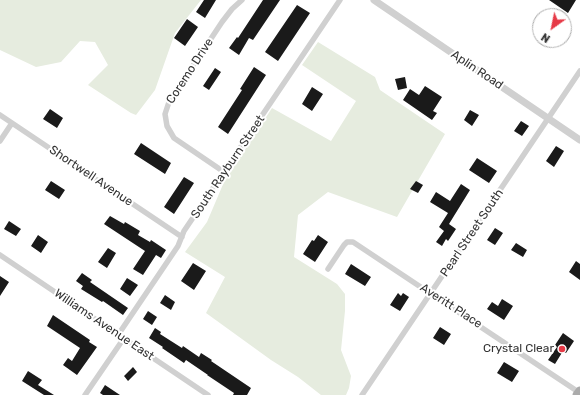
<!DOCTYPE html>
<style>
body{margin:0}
#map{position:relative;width:580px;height:395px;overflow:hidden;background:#fff;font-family:Rubik,sans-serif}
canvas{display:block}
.north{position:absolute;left:532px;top:8px;width:40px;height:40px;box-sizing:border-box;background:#fff;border:1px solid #adadad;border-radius:50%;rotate:213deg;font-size:11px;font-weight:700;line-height:16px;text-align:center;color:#333}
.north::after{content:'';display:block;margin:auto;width:14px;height:18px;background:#e63946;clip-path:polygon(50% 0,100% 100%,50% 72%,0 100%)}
</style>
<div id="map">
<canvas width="580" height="395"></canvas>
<div class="north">N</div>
</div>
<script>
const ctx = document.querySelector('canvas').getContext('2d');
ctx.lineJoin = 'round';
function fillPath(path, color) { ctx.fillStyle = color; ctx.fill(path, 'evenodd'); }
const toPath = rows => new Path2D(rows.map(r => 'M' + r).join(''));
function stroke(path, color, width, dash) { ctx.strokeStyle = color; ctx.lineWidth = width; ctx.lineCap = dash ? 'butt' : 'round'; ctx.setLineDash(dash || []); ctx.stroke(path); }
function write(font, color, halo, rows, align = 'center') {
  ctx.font = font + ' Rubik,sans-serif'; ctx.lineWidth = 4; ctx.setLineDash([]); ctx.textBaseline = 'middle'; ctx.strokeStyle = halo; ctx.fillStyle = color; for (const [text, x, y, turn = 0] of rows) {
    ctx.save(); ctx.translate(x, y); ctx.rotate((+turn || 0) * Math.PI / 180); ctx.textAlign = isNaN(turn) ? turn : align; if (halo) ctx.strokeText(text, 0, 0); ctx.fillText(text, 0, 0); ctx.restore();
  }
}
const green = toPath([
 [0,0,201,0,175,33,155,90,136,115,131,113,88,85,108,65,95,42,80,41,61,62,36,67,0,50],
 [318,42,375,77,380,90,445,134,397,217,328,192,298,215,294,257,337,284,345,294,345,311,341,350,351,376,349,388,346,395,321,395,298,377,271,360,206,313,225,277,185,252,207,222,224,182,272,108,331,141,356,101,302,65]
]);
const building = toPath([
 [204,0,216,0,205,18,196,12],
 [263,0,280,0,253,40,249,38,239,55,229,48,237,37,238,38],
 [549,0,576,0,568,13],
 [297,5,310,13,278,61,265,52],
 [187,19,198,27,185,46,174,38],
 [254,67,266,75,228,134,218,127,242,90,240,89],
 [215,68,221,72,209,90,203,86],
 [405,77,407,88,398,90,395,79],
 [425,86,442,97,433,111,437,113,432,120,403,100,410,89,419,95],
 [312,87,323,94,312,111,302,104],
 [50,109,63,118,57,128,43,119],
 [470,110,479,115,472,126,464,120],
 [521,121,529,126,522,136,514,131],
 [141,143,171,163,165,174,134,154],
 [556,146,564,151,554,167,546,161],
 [477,158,497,171,489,183,469,170],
 [184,177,194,183,174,214,164,207],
 [51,181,65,190,59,199,45,190],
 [416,181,423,185,418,193,410,189],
 [461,184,470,190,449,224,456,229,448,241,446,239,442,246,436,242,444,231,439,227,448,213,430,202,436,192,450,201],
 [110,216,124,224,125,222,140,231,138,235,150,242,151,240,166,250,161,258,156,255,143,275,133,269,145,251,104,224],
 [9,221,21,229,16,236,4,229],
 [495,228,503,233,495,245,487,240],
 [38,235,48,242,41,253,31,246],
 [318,235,328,242,315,262,303,254,312,240,314,241],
 [516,243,527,250,523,257,511,250],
 [108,248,116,253,107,268,98,262],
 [576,261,580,264,580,280,569,272],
 [193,263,206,271,194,290,181,281],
 [351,264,371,277,365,286,345,274],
 [82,273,92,280,90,282,128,308,123,315,103,301,102,302,81,289,83,286,76,281],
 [0,276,9,282,0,296],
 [127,278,138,285,130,296,120,289],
 [398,293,401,296,403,293,409,297,400,311,390,305],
 [165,295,175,302,171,310,160,303],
 [502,299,513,306,504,320,487,309,492,302,498,306],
 [148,311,157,317,152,325,143,319],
 [53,315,90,340,89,342,97,347,77,375,63,365,68,358,72,361,80,348,47,326],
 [440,327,451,334,444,345,433,338],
 [155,328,161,332,160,334,182,348,183,346,199,357,201,353,212,360,211,361,251,388,247,395,233,395,234,393,207,375,208,375,186,360,184,363,162,348,163,347,149,338],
 [563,333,574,341,566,353,563,351,555,364,548,360,557,347,555,345],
 [504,362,519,371,512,382,497,373],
 [133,367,137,372,128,381,124,376],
 [28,371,42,380,38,385,54,395,44,395,22,381],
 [105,385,120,395,103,395,100,393]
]);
const minor = toPath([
 [0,115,182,237],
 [0,141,12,123],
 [224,172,174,138,167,126,165,114,169,102,222,22,232,9,242,0],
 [0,255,208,395],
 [328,269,344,245,347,242,353,242,580,393],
 [118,335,178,246,184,231,340,0],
 [85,395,124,338],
 [362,395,580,71]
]);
const tertiary = toPath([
 [374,0,580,140]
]);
const primary = toPath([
 [577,395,580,391]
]);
const markers = [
 [562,349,4,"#e63946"]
];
const streetNames = [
 ["Aplin Road",477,70,34],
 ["Coremo Drive",190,71,-57],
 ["South Rayburn Street",228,167,-56],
 ["Shortwell Avenue",91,176,34],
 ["Pearl Street South",472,233,-56],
 ["Averitt Place",451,306,33],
 ["Williams Avenue East",104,325,34]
];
const poiNames = [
 ["Crystal Clear",554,349]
];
fillPath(green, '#e6ecdf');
fillPath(building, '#1a1a1a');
stroke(minor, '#d0d0d0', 5.5);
stroke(tertiary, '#d0d0d0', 7);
stroke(primary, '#ababab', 9);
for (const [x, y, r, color] of markers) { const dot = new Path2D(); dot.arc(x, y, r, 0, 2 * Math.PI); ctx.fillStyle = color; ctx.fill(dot); stroke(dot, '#fff', 1.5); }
write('12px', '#333', '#fff', streetNames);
write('12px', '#333', '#fff', poiNames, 'right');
</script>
